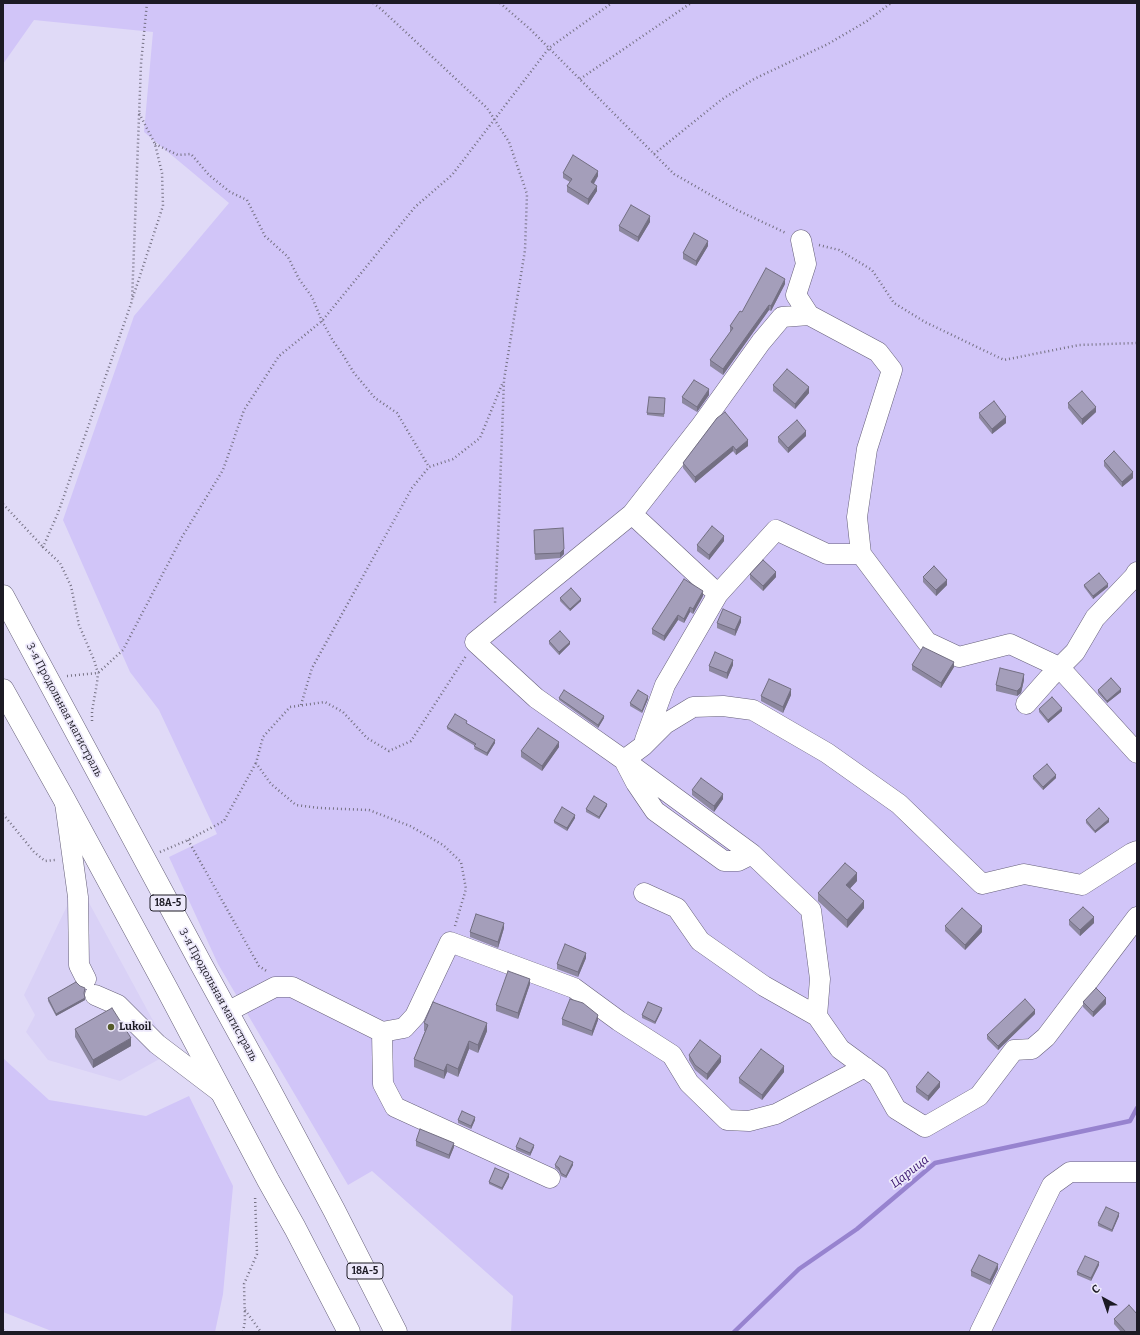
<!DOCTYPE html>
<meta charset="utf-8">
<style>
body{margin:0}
#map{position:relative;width:1140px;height:1335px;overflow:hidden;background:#e0daf7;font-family:Bitter,serif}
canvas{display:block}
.frame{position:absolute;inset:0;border:4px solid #1c1a24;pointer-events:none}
.north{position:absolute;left:1084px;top:1279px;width:40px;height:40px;-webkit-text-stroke:3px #ede9fb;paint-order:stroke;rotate:320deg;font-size:11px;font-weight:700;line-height:16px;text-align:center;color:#1c1a24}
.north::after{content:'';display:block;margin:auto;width:14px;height:18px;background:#1c1a24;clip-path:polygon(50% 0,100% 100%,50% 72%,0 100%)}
</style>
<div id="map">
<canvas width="1140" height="1335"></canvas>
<div class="frame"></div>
<div class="north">С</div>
</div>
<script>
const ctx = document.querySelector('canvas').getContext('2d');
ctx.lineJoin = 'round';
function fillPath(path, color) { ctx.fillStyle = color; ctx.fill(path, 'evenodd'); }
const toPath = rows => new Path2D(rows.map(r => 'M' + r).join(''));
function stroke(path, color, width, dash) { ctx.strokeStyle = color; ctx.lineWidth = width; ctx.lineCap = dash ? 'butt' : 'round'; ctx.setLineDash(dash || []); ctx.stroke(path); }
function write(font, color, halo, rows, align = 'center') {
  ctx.font = font + ' Bitter,serif'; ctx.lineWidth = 3.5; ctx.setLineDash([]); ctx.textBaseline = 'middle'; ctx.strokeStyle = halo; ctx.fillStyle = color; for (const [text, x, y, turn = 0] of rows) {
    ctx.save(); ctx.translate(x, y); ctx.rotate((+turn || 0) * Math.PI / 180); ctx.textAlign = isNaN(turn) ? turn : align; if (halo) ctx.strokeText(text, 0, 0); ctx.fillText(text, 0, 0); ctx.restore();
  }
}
const built = toPath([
 [69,866,156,1026,163,1057,120,1081,48,1060,26,1032,35,1015,24,995,67,906]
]);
const green = toPath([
 [3,3,1137,3,1137,1332,511,1332,513,1296,372,1171,348,1185,218,964,169,857,217,834,159,710,130,672,63,520,134,316,229,203,144,132,153,32,34,20,3,64],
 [3,1058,49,1100,146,1116,189,1096,233,1186,223,1294,215,1332,54,1332,3,1312]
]);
const stream = toPath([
 [734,1332,799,1269,857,1229,935,1163,1130,1121,1137,1108]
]);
const path = toPath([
 [373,3,381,9,487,108,509,142,527,194,525,250,504,380,499,515,495,604],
 [500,3,530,29,674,174,737,210,786,233],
 [580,79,691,3],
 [155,144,178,155,191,154,209,175,230,192,247,200,265,236,288,257,299,279,312,297,322,321,333,341,343,355,354,373,375,398,397,413,429,467],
 [654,154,721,100,754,79,828,44,867,21,891,3],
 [819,245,839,250,872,270,894,303,925,322,1004,360,1079,345,1137,343],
 [133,297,163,206,162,173,155,144,139,113],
 [3,504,43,547],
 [67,676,98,673,123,650,182,537,223,470,244,410,279,356,322,321,415,207,452,175,549,48,612,3],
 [301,705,312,668,412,488,429,467,453,459,480,438,503,382],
 [92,721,92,711,97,683,98,673,94,660,79,625,71,586,60,563,43,547,58,513,132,301,141,64,147,3],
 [3,814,34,852,45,861,55,860],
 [188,840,259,966,268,972],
 [160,852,188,840,224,821,256,763],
 [455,926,466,889,461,862,443,845,410,826,369,810,319,808,296,805,271,784,256,763,263,737,290,707,325,702,343,712,367,738,389,751,411,741,466,656],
 [245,1310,261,1332],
 [3,1330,7,1332],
 [243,1332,245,1321,244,1284,257,1254,255,1195]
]);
const minor = toPath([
 [801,240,806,264,796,295,809,315],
 [632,514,718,594],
 [1026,704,1049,678,1075,652,1095,618,1134,577,1137,572],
 [645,740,665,685,718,594,776,530,827,554,861,554],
 [65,803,78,897,79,965,86,979],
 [752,854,738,861,724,861,655,811,636,783,624,760,643,746,665,724,693,707,723,706,753,710,827,753,899,804,982,884,1024,874,1082,885,1132,853,1137,851],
 [644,893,677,908,700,941,764,986,817,1016,840,1049,878,1077,896,1109,925,1127,979,1096,1014,1050,1032,1049,1046,1037,1137,917],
 [95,995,118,1005,157,1044,224,1095],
 [227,1012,275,987,292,987,382,1032],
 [817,1016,820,979,811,910,752,854,624,760,536,698,475,642,632,514,700,427,761,342,782,317,809,315,878,352,892,370,867,449,857,517,861,554,927,642,959,657,1010,644,1059,667,1137,753],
 [550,1178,395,1107,383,1084,382,1032,404,1028,415,1016,450,942,574,988,619,1021,672,1055,689,1083,727,1120,749,1121,776,1114,865,1067],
 [980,1332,1052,1185,1070,1172,1137,1172]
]);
const highway = toPath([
 [3,596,201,964,264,1079,334,1210,396,1332],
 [3,690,64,799,167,989,268,1180,295,1228,349,1332]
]);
const wall = toPath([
 [563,173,598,176,594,184,597,191,588,205,567,192,567,186,570,182,563,178],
 [650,222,638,242,619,231,619,226],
 [708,246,696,266,683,259,683,253],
 [785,284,771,311,769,310,723,375,710,366,710,360,731,332,730,331,730,326,742,312],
 [773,385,809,393,795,409,773,391],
 [709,395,697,412,682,403,682,397],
 [665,401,664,417,647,415,647,413],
 [1068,403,1096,412,1082,425,1068,408],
 [979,413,1006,423,992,434,979,418],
 [717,418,748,446,736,455,733,451,695,483,683,468,683,463],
 [806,436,788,453,778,442,778,437],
 [1104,461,1133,478,1122,487,1104,466],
 [534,535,564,554,560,558,535,560],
 [724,541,709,560,697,551,697,545],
 [750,574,776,577,763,591,750,579],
 [923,577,947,585,936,596,923,582],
 [1084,585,1108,587,1093,599,1084,587],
 [703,596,693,614,690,612,684,623,678,620,664,641,652,634,652,629],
 [560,598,581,601,570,611,560,601],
 [741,622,735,636,717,628,717,623],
 [549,641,570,644,559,655,549,644],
 [733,665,727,679,709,671,709,666],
 [912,665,954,667,941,688,912,670],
 [1024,680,1021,693,1017,696,996,691,996,685],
 [1098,690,1121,692,1107,703,1098,693],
 [791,695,783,713,761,701,761,696],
 [559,698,604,718,598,728,559,700],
 [648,699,642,713,630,706,630,703],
 [1039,709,1062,711,1048,723,1039,712],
 [467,724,495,743,487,756,474,749,475,746,447,729,447,727],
 [559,747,542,771,521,757,521,751],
 [1033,776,1056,778,1043,790,1033,779],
 [692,790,723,799,714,812,692,795],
 [607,806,599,819,586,812,586,809],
 [575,818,567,831,554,823,554,821],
 [1086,820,1109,822,1095,833,1086,823],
 [857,881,850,888,864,908,847,928,818,901,818,893],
 [1069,920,1094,923,1080,936,1069,925],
 [945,926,982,932,965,950,945,931],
 [504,928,498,948,470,937,470,932],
 [586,958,578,977,557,969,557,964],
 [530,984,518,1019,496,1011,496,1005],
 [85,990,84,994,85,1000,56,1016,48,1001,48,998],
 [1083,1002,1106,1004,1093,1017,1083,1007],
 [662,1010,655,1024,642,1018,642,1015],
 [1035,1014,998,1050,987,1039,987,1035],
 [562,1019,598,1020,592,1036,562,1025],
 [424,1023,487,1031,478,1053,469,1049,458,1077,447,1072,444,1079,414,1067,414,1059,425,1031,424,1031],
 [75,1029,131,1046,93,1068,75,1037],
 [689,1055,721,1062,707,1080,695,1070,689,1060],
 [784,1072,762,1100,739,1083,739,1078],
 [916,1087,940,1087,928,1101,916,1092],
 [458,1120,475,1120,471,1129,458,1123],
 [416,1141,454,1147,449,1159,416,1146],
 [516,1147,534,1147,530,1156,516,1150],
 [555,1165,573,1165,566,1178,561,1176,559,1171,555,1168],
 [509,1177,502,1190,489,1184,489,1182],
 [1119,1216,1112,1232,1098,1226,1098,1223],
 [1099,1265,1091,1281,1077,1275,1077,1272],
 [998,1269,990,1285,971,1276,971,1271],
 [1114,1319,1137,1332,1121,1332,1114,1324]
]);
const shadedWall = toPath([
 [598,171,598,176,591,188,591,182],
 [597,186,597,191,588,205,588,199],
 [650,216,650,222,638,242,638,237],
 [708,241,708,246,696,266,696,261],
 [785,279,785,284,771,311,771,306],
 [769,305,769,310,723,375,723,369],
 [809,387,809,393,795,409,795,404],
 [709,389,709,395,697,412,697,407],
 [1096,407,1096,412,1082,425,1082,419],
 [1006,417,1006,423,992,434,992,429],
 [806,431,806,436,788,453,788,448],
 [748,440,748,446,736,455,736,450],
 [733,446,733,451,695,483,695,477],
 [1133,472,1133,478,1122,487,1122,482],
 [724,536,724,541,709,560,709,555],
 [564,549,564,554,560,558,560,553],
 [776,572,776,577,763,591,763,586],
 [947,580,947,585,936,596,936,590],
 [1108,584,1108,587,1093,599,1093,596],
 [703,591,703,596,693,614,693,609],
 [581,599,581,601,570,611,570,609],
 [690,607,690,612,684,623,684,619],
 [678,615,678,620,664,641,664,636],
 [741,617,741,622,735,636,735,630],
 [570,642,570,644,559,655,559,652],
 [733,660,733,665,727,679,727,673],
 [954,662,954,667,941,688,941,683],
 [1024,674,1024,680,1021,693,1017,696,1017,691],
 [791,689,791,695,783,713,783,707],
 [1121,689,1121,692,1107,703,1107,701],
 [648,696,648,699,642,713,642,711],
 [1062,708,1062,711,1048,723,1048,720],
 [604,716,604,718,598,728,598,725],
 [495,740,495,743,487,756,487,753],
 [559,742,559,747,542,771,542,766],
 [1056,775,1056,778,1043,790,1043,787],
 [723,794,723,799,714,812,714,806],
 [607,804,607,806,599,819,599,817],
 [575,815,575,818,567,831,567,828],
 [1109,819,1109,822,1095,833,1095,831],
 [857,873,857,881,846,893,846,885],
 [864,901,864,908,847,928,847,920],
 [1094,917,1094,923,1080,936,1080,930],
 [504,923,504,928,498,948,498,942],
 [982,926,982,932,965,950,965,945],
 [586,953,586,958,578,977,578,972],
 [530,979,530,984,518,1019,518,1013],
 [85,998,85,1000,56,1016,56,1014],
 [1106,998,1106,1004,1093,1017,1093,1012],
 [662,1008,662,1010,655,1024,655,1022],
 [1035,1010,1035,1014,998,1050,998,1046],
 [598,1015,598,1020,592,1036,592,1031],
 [487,1023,487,1031,478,1053,478,1045],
 [131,1038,131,1046,93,1068,93,1060],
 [469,1041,469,1049,458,1077,458,1069],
 [721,1056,721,1062,707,1080,707,1074],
 [447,1064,447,1072,444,1079,444,1071],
 [784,1066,784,1072,762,1100,762,1095],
 [940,1082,940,1087,928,1101,928,1096],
 [475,1117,475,1120,471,1129,471,1126],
 [454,1143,454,1147,449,1159,449,1155],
 [534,1145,534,1147,530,1156,530,1153],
 [573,1162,573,1165,566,1178,566,1176],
 [509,1174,509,1177,502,1190,502,1188],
 [1119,1213,1119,1216,1112,1232,1112,1230],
 [1099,1262,1099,1265,1091,1281,1091,1278],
 [998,1264,998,1269,990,1285,990,1280]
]);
const building = toPath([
 [573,155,598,171,591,182,597,186,588,199,567,186,572,179,563,173,573,155],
 [631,205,650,216,638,237,619,226,631,205],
 [694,233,708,241,696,261,683,253,694,233],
 [766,268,785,279,771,306,769,305,723,369,710,360,733,328,730,326,740,311,742,312,766,268],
 [787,369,809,387,795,404,773,385,787,369],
 [694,380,709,389,697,407,682,397,694,380],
 [1082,391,1096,407,1082,419,1068,403,1082,391],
 [649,397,665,398,664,414,647,413,649,397],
 [994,401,1006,417,992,429,979,413,994,401],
 [725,412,748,440,736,450,733,446,695,477,683,463,717,418,725,412],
 [797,420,806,431,788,448,778,437,797,420],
 [1114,451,1133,472,1122,482,1104,461,1114,451],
 [712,526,724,536,709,555,697,545,712,526],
 [563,528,564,549,560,553,535,554,534,530,563,528],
 [763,560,776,572,763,586,750,574,763,560],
 [934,566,947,580,936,590,923,577,934,566],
 [1099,573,1108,584,1093,596,1084,585,1099,573],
 [684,579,703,591,693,609,690,607,684,619,678,615,664,636,652,629,684,579],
 [571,588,581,599,570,609,560,598,571,588],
 [723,609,741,617,735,630,717,623,723,609],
 [560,631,570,642,559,652,549,641,560,631],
 [923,647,954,662,941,683,912,665,923,647],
 [715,652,733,660,727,673,709,666,715,652],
 [1000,668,1024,674,1021,687,1017,691,996,685,1000,668],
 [1111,678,1121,689,1107,701,1098,690,1111,678],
 [769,679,791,689,783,707,761,696,769,679],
 [564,690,604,716,598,725,559,698,564,690],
 [638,690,648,696,642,711,630,703,638,690],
 [1052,697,1062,708,1048,720,1039,709,1052,697],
 [455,714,467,721,466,723,495,740,487,753,474,746,476,744,447,727,455,714],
 [538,728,559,742,542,766,521,751,538,728],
 [1047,764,1056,775,1043,787,1033,776,1047,764],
 [701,778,723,794,714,806,692,790,701,778],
 [594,796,607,804,599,817,586,809,594,796],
 [562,807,575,815,567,828,554,821,562,807],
 [1099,808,1109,819,1095,831,1086,820,1099,808],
 [845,863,857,873,846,885,864,901,847,920,818,893,845,863],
 [1083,907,1094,917,1080,930,1069,920,1083,907],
 [962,908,982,926,965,945,945,926,962,908],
 [476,914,504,923,498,942,470,932,476,914],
 [565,944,586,953,578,972,557,964,565,944],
 [508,971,530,979,518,1013,496,1005,508,971],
 [76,982,80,986,85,988,84,993,85,998,56,1014,48,998,76,982],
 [1096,988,1106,998,1093,1012,1083,1002,1096,988],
 [570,999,583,1003,598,1015,592,1031,562,1019,570,999],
 [1025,999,1035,1010,998,1046,987,1035,1025,999],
 [433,1002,487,1023,478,1045,469,1041,458,1069,447,1064,444,1071,414,1059,428,1025,424,1023,433,1002],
 [648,1002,662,1008,655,1022,642,1015,648,1002],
 [112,1008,131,1038,93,1060,75,1029,112,1008],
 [700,1040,721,1056,707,1074,695,1065,689,1055,700,1040],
 [761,1049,784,1066,762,1095,739,1078,761,1049],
 [928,1072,940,1082,928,1096,916,1087,928,1072],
 [462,1111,475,1117,471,1126,458,1120,462,1111],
 [420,1129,454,1143,449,1155,416,1141,420,1129],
 [520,1138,534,1145,530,1153,516,1147,520,1138],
 [560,1156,573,1162,566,1176,561,1173,559,1168,555,1165,560,1156],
 [495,1168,509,1174,502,1188,489,1182,495,1168],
 [1106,1207,1119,1213,1112,1230,1098,1223,1106,1207],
 [979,1255,998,1264,990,1280,971,1271,979,1255],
 [1085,1256,1099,1262,1091,1278,1077,1272,1085,1256],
 [1129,1305,1137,1314,1137,1332,1126,1332,1114,1319,1129,1305]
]);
const markers = [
 [111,1027,4,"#555b29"]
];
const shields = [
 [168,903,36],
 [365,1271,36]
];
const shieldNames = [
 ["18А-5",168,903],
 ["18А-5",365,1271]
];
const streetNames = [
 ["3-я Продольная магистраль",64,710,62],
 ["3-я Продольная магистраль",218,995,61]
];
const poiNames = [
 ["Lukoil",119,1027]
];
const waterNames = [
 ["Царица",910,1172,-38]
];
fillPath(built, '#d9d1f6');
fillPath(green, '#d1c5f8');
stroke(stream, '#9783cf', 4.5);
stroke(minor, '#67617a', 21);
stroke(highway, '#67617a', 23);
stroke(path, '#757183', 2.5, [1, 3]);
stroke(minor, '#fff', 20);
stroke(highway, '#fff', 22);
fillPath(wall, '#8d88a0');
fillPath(shadedWall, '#736f82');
fillPath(building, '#a49eba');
stroke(building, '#736f82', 1);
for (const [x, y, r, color] of markers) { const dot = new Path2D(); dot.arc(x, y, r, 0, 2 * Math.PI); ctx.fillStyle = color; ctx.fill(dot); stroke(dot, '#ede9fb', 1.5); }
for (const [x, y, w] of shields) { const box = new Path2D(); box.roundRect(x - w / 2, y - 8, w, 16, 3); ctx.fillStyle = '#ede9fb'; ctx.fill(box); stroke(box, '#1c1a24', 1); }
write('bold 10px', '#1c1a24', null, shieldNames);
write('11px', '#1c1a24', '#ede9fb', streetNames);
write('bold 11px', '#1c1a24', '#ede9fb', poiNames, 'left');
write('italic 12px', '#37116c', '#ede9fb', waterNames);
</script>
